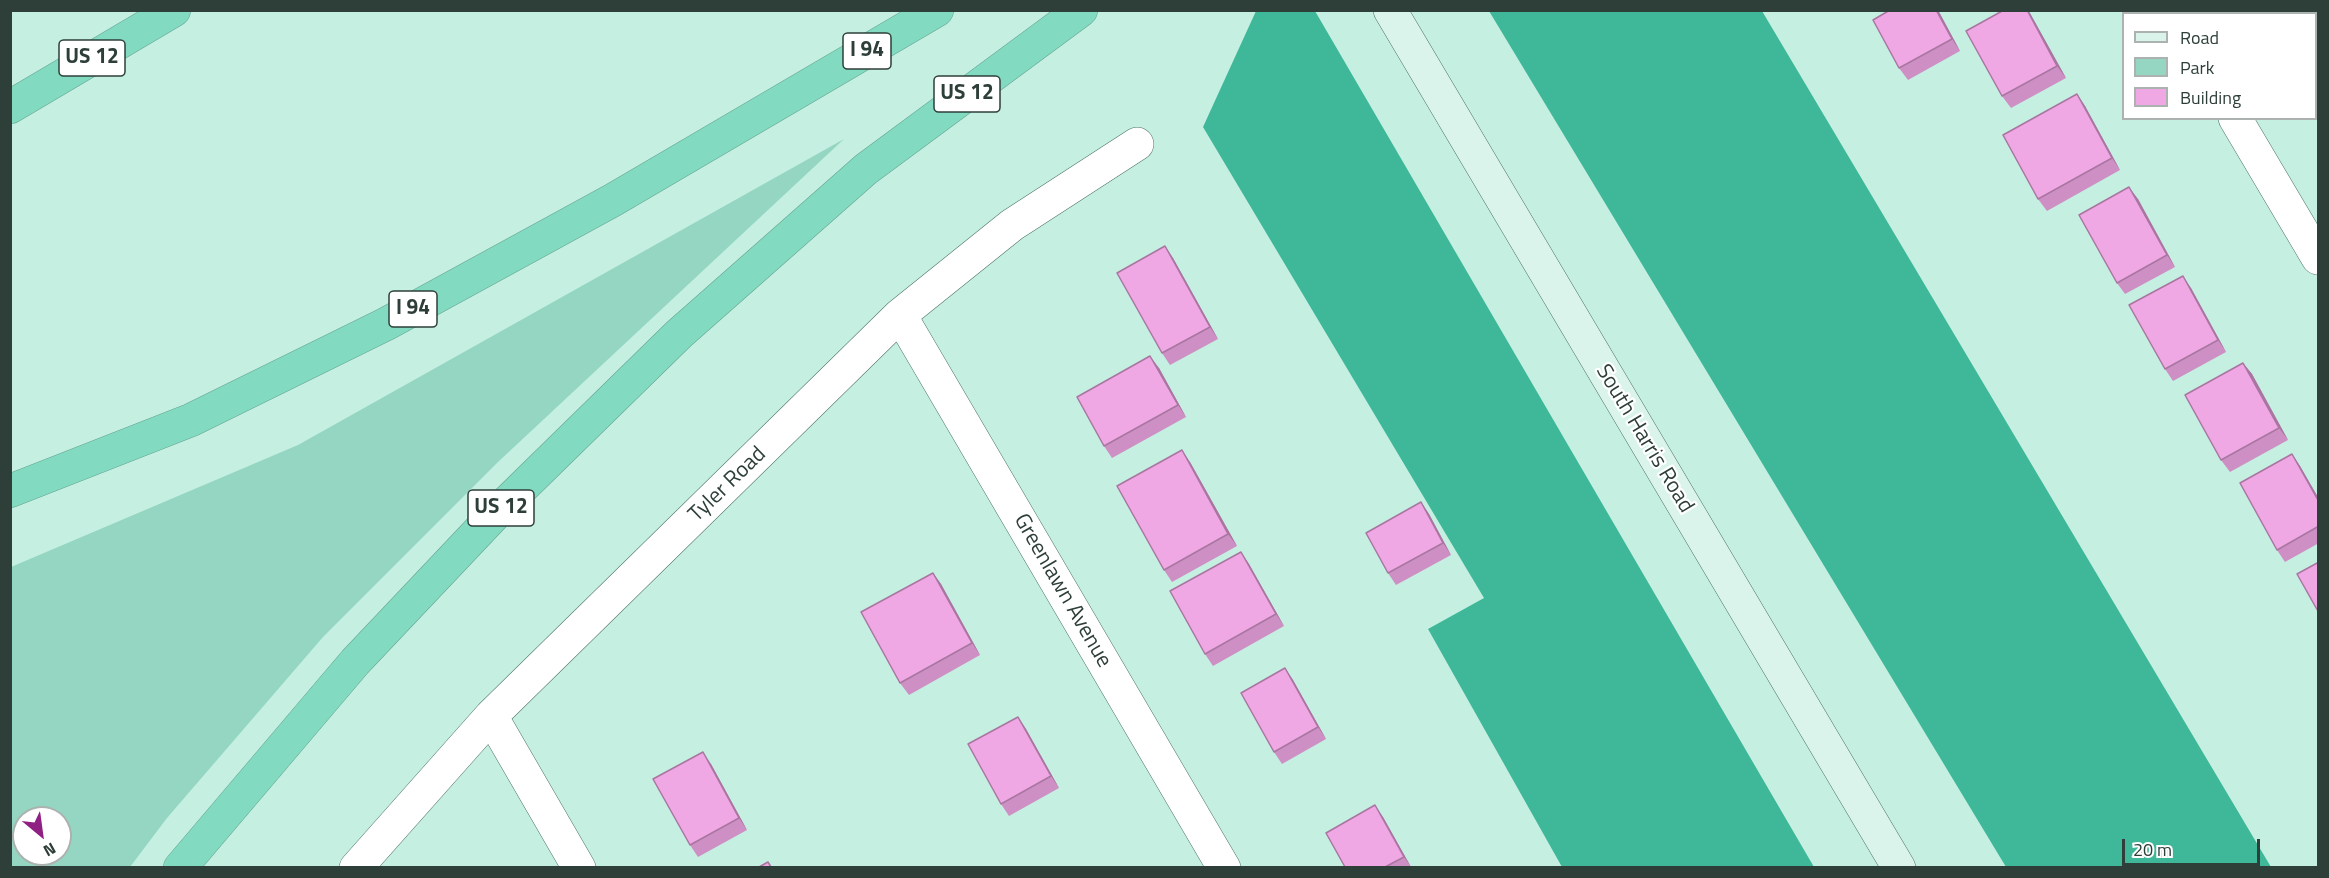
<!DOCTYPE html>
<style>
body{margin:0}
#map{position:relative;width:2329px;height:878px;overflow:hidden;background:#c5efe1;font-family:"Titillium Web",sans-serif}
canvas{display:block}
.frame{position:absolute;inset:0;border:12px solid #2e3f3a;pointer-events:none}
.legend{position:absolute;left:2122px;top:12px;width:195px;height:108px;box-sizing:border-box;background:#fff;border:2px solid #abb2b0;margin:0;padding:8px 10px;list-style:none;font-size:18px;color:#2e3f3a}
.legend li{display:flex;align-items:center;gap:12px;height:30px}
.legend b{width:30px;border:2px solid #abb2b0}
.north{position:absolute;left:12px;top:806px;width:60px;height:60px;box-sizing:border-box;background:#fff;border:2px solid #abb2b0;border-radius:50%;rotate:151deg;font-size:16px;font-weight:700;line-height:24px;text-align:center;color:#2e3f3a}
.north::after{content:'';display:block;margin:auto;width:21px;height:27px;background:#8f2183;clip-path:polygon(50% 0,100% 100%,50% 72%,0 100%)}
.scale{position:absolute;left:2122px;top:839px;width:138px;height:27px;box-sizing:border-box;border:3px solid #2e3f3a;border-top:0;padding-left:8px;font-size:18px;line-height:21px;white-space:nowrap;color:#2e3f3a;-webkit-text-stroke:4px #fff;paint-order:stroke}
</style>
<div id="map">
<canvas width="2329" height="878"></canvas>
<div class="frame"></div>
<ul class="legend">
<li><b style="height:8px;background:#daf4ec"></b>Road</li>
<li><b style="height:16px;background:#94d6c2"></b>Park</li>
<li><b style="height:16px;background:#f0a8e4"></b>Building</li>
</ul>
<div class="north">N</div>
<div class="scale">20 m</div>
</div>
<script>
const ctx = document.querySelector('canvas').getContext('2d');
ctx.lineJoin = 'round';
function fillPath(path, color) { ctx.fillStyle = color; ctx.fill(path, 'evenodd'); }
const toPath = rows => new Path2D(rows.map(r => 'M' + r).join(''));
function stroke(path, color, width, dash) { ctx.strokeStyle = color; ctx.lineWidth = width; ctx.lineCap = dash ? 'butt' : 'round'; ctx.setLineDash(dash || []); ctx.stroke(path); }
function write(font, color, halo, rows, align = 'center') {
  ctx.font = font + ' "Titillium Web",sans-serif'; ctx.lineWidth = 4.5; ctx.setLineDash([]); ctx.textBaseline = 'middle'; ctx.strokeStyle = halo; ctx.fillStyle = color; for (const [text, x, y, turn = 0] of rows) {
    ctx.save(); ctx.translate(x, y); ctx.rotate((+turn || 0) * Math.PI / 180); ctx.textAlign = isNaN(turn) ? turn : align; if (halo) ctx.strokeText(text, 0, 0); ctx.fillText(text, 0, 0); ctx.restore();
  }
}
const green = toPath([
 [844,139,498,462,323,637,167,818,130,867,11,867,11,567,298,445],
 [24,818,60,818,60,854,24,854]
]);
const forest = toPath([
 [1256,11,1315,11,1814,867,1562,867,1428,629,1484,598,1203,127],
 [1489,11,1762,11,2271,867,2006,867]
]);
const minor = toPath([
 [2170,10,2172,14],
 [2235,118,2318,258],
 [900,315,1224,868],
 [491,716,579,868],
 [356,868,491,716,900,315,1012,225,1137,144]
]);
const secondary = toPath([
 [1390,10,1899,868]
]);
const motorway = toPath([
 [10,107,174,10],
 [10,491,191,420,386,324,613,200,937,10],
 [180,868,355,662,496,513,679,334,866,169,1081,10]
]);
const wall = toPath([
 [1938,10,1960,51,1908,80,1899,68],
 [2028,10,2066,78,2011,108,2002,96],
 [2077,94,2085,106,2120,170,2047,211,2038,199],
 [2138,199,2175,267,2125,294,2117,283],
 [1165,246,1173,258,1218,339,1170,365,1162,353],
 [2191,288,2226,352,2173,381,2165,369],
 [2243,363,2252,374,2288,440,2230,472,2221,460],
 [1159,368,1186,417,1112,458,1104,446],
 [2292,454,2300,466,2319,499,2319,543,2285,562,2277,550],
 [1190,462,1237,546,1172,582,1164,570],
 [1421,502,1429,514,1451,555,1396,585,1388,573],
 [1241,552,1249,564,1284,626,1213,666,1205,654],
 [933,573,941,584,980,655,909,695,900,683],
 [1285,668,1293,680,1326,739,1282,764,1274,752],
 [1018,717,1026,729,1059,788,1009,816,1001,804],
 [711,764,747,830,698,857,690,845],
 [1383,817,1411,867,1345,867]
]);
const shadedWall = toPath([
 [1936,10,1938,10,1960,51,1952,39],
 [2027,10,2028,10,2030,13,2066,78,2057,66],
 [2077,94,2085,106,2120,170,2112,158],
 [2129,187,2138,199,2175,267,2167,255],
 [1165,246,1173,258,1218,339,1210,327],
 [2183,276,2191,288,2226,352,2218,340],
 [1150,356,1159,368,1186,417,1178,405],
 [2243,363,2252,374,2288,440,2279,428],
 [1182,450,1190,462,1237,546,1228,534],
 [2292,454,2300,466,2319,499,2319,502],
 [1421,502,1429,514,1451,555,1443,543],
 [1241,552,1249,564,1284,626,1276,614],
 [933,573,941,584,980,655,972,643],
 [1285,668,1293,680,1326,739,1318,727],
 [1018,717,1026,729,1059,788,1051,776],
 [703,752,711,764,747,830,739,818],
 [1375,805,1383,817,1411,867,1404,857]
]);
const building = toPath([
 [1890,10,1936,10,1952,39,1899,68,1873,20,1890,10],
 [2004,10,2027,10,2057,66,2002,96,1966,31,2004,10],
 [2077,94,2112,158,2038,199,2003,135,2077,94],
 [2129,187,2167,255,2117,283,2079,215,2129,187],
 [1165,246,1210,327,1162,353,1117,273,1165,246],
 [2183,276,2218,340,2165,369,2129,305,2183,276],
 [1150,356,1178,405,1104,446,1077,397,1150,356],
 [2243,363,2279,428,2221,460,2185,395,2243,363],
 [1182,450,1228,534,1164,570,1117,486,1182,450],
 [2292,454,2319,502,2319,526,2277,550,2240,483,2292,454],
 [1421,502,1443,543,1388,573,1366,533,1421,502],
 [1241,552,1276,614,1205,654,1170,591,1241,552],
 [2319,562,2319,613,2297,574,2319,562],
 [933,573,972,643,900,683,861,612,933,573],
 [1285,668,1318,727,1274,752,1241,693,1285,668],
 [1018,717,1051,776,1001,804,968,744,1018,717],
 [703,752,739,818,690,845,653,779,703,752],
 [1375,805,1404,857,1385,867,1345,867,1326,833,1375,805],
 [768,862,771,867,759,867,768,862]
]);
const shields = [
 [867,51,48],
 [92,58,66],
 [967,94,66],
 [413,309,48],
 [501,508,66]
];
const shieldNames = [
 ["I 94",867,51],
 ["US 12",92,58],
 ["US 12",967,94],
 ["I 94",413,309],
 ["US 12",501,508]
];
const streetNames = [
 ["South Harris Road",1644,439,59],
 ["Tyler Road",728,485,-44],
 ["Greenlawn Avenue",1062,591,60]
];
fillPath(green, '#94d6c2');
fillPath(forest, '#3fb89a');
stroke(minor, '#4e7469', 34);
stroke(secondary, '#4e7469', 34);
stroke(motorway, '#65a491', 34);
stroke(minor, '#fff', 33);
stroke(secondary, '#daf4ec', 33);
stroke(motorway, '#82dac0', 33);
fillPath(wall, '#ce90c4');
fillPath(shadedWall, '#a876a0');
fillPath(building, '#f0a8e4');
stroke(building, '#a876a0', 1.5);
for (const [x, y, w] of shields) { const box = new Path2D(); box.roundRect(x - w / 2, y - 18, w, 36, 4.5); ctx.fillStyle = '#fff'; ctx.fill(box); stroke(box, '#2e3f3a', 1.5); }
write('bold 21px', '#2e3f3a', null, shieldNames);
write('22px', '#2e3f3a', '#fff', streetNames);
</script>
